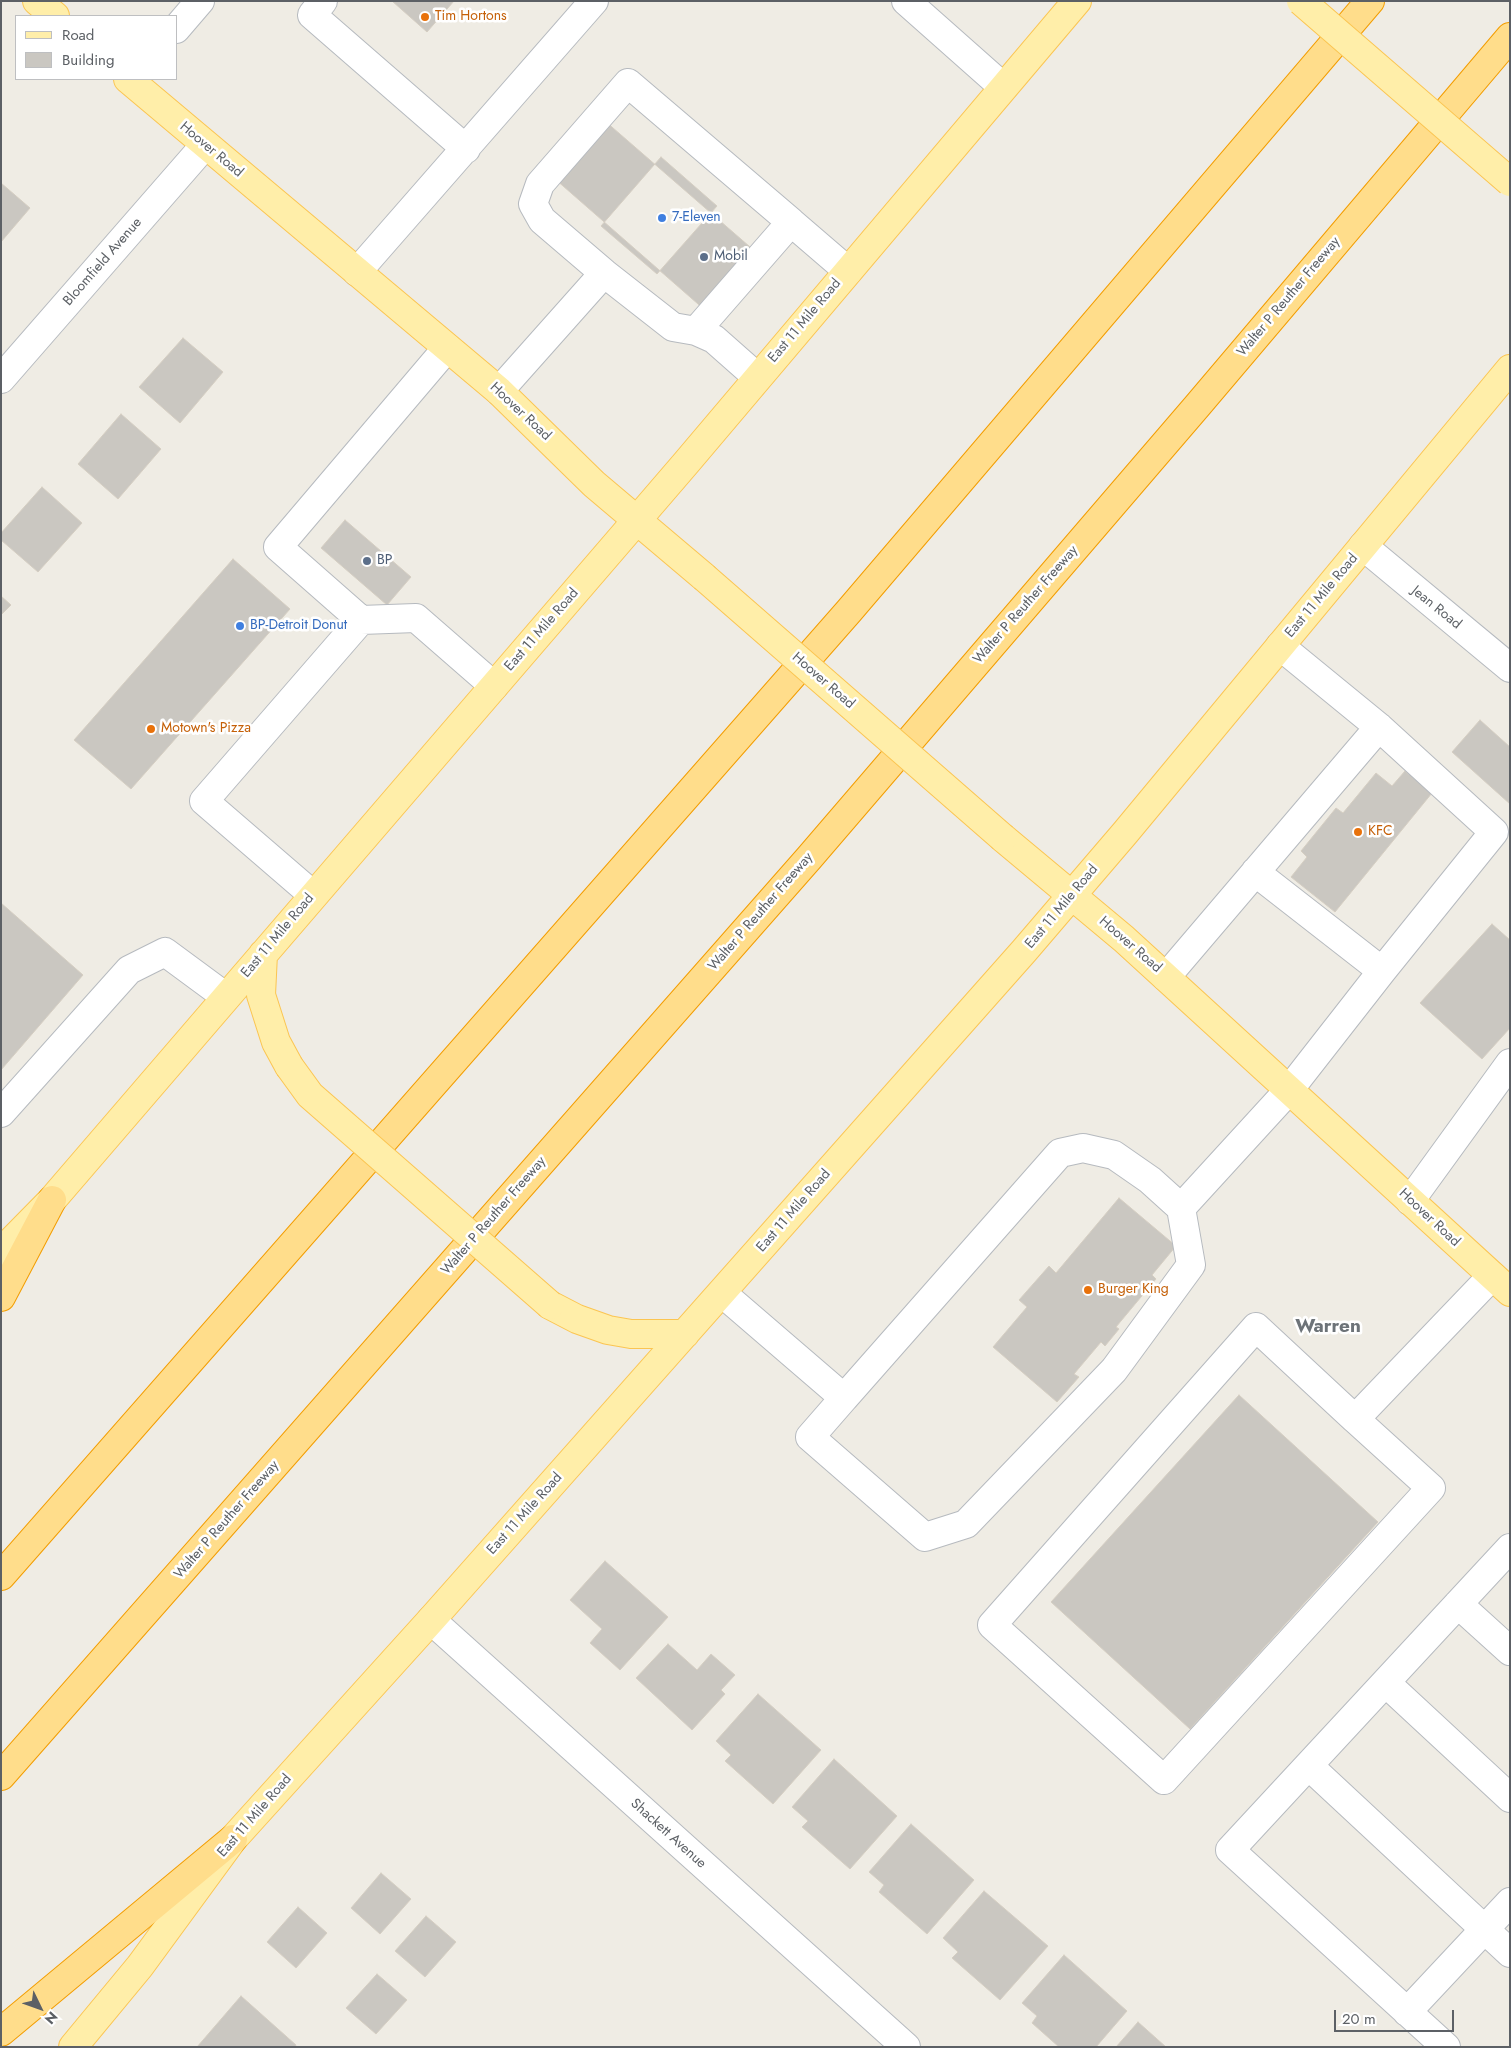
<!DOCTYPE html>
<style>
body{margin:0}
#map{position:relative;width:1511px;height:2048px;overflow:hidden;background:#efece4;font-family:Jost,sans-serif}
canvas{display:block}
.frame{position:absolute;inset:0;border:2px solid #5c6065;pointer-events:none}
.legend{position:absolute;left:15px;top:15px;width:162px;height:65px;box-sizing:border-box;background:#fff;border:1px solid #bebfc1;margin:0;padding:6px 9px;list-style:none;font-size:15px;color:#5c6065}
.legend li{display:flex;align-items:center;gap:10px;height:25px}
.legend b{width:25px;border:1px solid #bebfc1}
.north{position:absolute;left:15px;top:1983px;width:50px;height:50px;-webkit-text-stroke:4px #fff;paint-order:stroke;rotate:132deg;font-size:14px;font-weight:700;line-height:20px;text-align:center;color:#5c6065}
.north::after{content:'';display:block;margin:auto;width:18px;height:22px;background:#5c6065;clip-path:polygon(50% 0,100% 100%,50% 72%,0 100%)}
.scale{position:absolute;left:1334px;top:2010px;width:120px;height:22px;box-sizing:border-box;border:2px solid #5c6065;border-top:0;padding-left:6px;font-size:15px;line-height:18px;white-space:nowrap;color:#5c6065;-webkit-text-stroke:4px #fff;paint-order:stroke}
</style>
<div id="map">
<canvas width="1511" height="2048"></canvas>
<div class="frame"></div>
<ul class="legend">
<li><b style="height:6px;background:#ffeea9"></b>Road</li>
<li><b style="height:14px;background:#cac7c1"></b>Building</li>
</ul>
<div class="north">N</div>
<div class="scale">20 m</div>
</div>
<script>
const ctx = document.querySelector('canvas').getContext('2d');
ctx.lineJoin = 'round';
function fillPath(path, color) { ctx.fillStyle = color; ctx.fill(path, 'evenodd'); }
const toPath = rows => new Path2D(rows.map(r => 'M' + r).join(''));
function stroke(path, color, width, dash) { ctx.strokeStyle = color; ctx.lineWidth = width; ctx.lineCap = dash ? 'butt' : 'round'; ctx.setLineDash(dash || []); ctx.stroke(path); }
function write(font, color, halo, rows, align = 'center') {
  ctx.font = font + ' Jost,sans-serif'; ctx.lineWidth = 5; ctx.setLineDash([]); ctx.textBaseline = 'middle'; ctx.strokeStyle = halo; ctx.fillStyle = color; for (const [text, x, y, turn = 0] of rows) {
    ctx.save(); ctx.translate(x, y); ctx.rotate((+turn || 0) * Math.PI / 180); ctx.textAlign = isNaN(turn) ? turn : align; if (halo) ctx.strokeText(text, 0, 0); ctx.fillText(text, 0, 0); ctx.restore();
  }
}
const building = toPath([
 [392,1,454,1,427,32,392,1],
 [605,121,757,253,706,311,555,179,605,121],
 [661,157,717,206,657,274,601,226,661,157],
 [1,183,30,208,1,242,1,183],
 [183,338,223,372,180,423,139,387,183,338],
 [121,414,161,449,118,499,78,464,121,414],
 [42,487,82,523,38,572,1,540,1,533,42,487],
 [345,520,411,577,387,605,321,548,345,520],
 [233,559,290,609,131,789,74,740,233,559],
 [1,596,11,605,1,615,1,596],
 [1480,720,1510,747,1510,804,1452,752,1480,720],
 [1405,771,1432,793,1335,912,1291,877,1307,857,1301,851,1336,808,1343,813,1376,773,1392,786,1405,771],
 [1,903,83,975,1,1070,1,903],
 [1492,924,1510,940,1510,1028,1482,1059,1420,1003,1492,924],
 [1119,1198,1176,1246,1152,1275,1156,1279,1116,1327,1119,1329,1105,1346,1101,1342,1074,1374,1079,1377,1057,1402,993,1347,1027,1307,1019,1300,1049,1266,1056,1273,1119,1198],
 [1239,1395,1378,1522,1190,1729,1051,1602,1239,1395],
 [605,1561,668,1617,620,1670,590,1643,602,1629,570,1600,605,1561],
 [668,1644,697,1670,711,1654,735,1675,721,1690,725,1694,692,1730,636,1678,668,1644],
 [758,1694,821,1750,773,1804,725,1761,731,1755,716,1741,758,1694],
 [834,1759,897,1816,850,1869,802,1827,808,1821,792,1807,834,1759],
 [911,1824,974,1880,927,1934,879,1892,884,1885,869,1872,911,1824],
 [381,1873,411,1899,380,1934,351,1908,381,1873],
 [984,1891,1048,1946,1000,2000,952,1958,958,1952,943,1938,984,1891],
 [298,1907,327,1933,296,1968,267,1942,298,1907],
 [426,1916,456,1942,425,1977,395,1951,426,1916],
 [1064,1955,1127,2011,1096,2047,1059,2047,1032,2023,1037,2016,1022,2003,1064,1955],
 [377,1974,407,2000,376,2034,346,2008,377,1974],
 [241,1996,296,2045,295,2047,197,2047,241,1996],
 [1138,2022,1166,2047,1116,2047,1138,2022]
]);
const minor = toPath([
 [323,1,312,15,466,149],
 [906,1,1003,87],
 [176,29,200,1],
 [357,272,594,1],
 [604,273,542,220,533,204,540,184,628,83,791,222],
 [696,331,714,339,757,377],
 [1,379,205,145],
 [499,391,604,273,673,327,696,331,791,222,848,271],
 [1363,546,1510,668],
 [361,620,416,618,494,686],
 [1255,872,1382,971],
 [313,895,204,801,361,620,278,547,447,348],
 [1166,977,1379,727],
 [1,1113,129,970,165,952,226,997],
 [1410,1201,1510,1063],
 [722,1293,844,1398,1060,1153,1083,1148,1114,1155,1150,1180,1181,1208,1289,1090,1382,971,1494,832,1379,727,1280,646],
 [844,1398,810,1437,925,1537,966,1524,1114,1370,1191,1265,1181,1208],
 [1355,1419,1256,1327,992,1625,1164,1780,1431,1488,1355,1419,1492,1276],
 [1458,1604,1510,1651],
 [431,1620,906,2047],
 [1386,1683,1510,1798],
 [1309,1766,1510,1953],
 [1407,2012,1510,1902],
 [1446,2047,1230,1850,1510,1548]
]);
const major = toPath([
 [37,1,55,16],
 [128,79,499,391,594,484,704,577],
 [1003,838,1124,939,1510,1292],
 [263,954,261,995,276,1042,289,1066],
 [1,1252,52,1200,686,463,1077,1],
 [550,1305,577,1319,608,1330,631,1334,685,1334],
 [73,2047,140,1966,233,1839,431,1620,1024,951,1125,833,1510,369]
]);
const highway = toPath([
 [1,1297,52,1200],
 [1,1576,849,611,1370,1],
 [1,1776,809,858,1198,405,1510,37],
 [1,2032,233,1839]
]);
const majorBridge = toPath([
 [1301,1,1510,182],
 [704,577,1003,838],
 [289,1066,310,1095,550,1305]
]);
const markers = [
 [425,17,5,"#e8710a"],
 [662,218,5,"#3f7fe0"],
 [704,257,5,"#5c6f8a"],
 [367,561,5,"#5c6f8a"],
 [240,626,5,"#3f7fe0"],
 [151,729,5,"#e8710a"],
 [1358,832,5,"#e8710a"],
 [1088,1290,5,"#e8710a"]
];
const foodNames = [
 ["Tim Hortons",435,17],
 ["Motown's Pizza",161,729],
 ["KFC",1368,832],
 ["Burger King",1098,1290]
];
const streetNames = [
 ["Hoover Road",211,150,40],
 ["Bloomfield Avenue",103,262,-49],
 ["Walter P Reuther Freeway",1289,297,-50],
 ["East 11 Mile Road",805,321,-50],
 ["Hoover Road",520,412,43],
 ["East 11 Mile Road",1322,596,-50],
 ["Walter P Reuther Freeway",1026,605,-49],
 ["Jean Road",1436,608,39],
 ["East 11 Mile Road",542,630,-49],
 ["Hoover Road",823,681,41],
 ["East 11 Mile Road",1062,907,-50],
 ["Walter P Reuther Freeway",761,912,-49],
 ["East 11 Mile Road",278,936,-50],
 ["Hoover Road",1130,945,41],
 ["East 11 Mile Road",794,1211,-49],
 ["Walter P Reuther Freeway",494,1216,-49],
 ["Hoover Road",1429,1218,43],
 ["East 11 Mile Road",525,1514,-48],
 ["Walter P Reuther Freeway",227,1520,-49],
 ["East 11 Mile Road",255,1816,-49],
 ["Shackett Avenue",668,1834,42]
];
const shopNames = [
 ["7-Eleven",672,218],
 ["BP-Detroit Donut",250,626]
];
const serviceNames = [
 ["Mobil",714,257],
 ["BP",377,561]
];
const districtNames = [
 ["Warren",1328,1327]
];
fillPath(building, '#cac7c1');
stroke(building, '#d5cec2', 1);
stroke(minor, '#b6babf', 30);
stroke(major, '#fbc552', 30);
stroke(highway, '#f39d00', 30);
stroke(minor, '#fff', 28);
stroke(major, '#ffeea9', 28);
stroke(highway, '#ffdd8b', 28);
stroke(majorBridge, '#fbc552', 30, []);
stroke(majorBridge, '#ffeea9', 28);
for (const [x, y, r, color] of markers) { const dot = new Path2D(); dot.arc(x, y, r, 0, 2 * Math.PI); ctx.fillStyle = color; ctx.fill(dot); stroke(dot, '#fff', 2); }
write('14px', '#c56008', '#fff', foodNames, 'left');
write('14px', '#5c6065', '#fff', streetNames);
write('14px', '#366cbe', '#fff', shopNames, 'left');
write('14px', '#4e5e75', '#fff', serviceNames, 'left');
write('bold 19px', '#6d7378', '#fff', districtNames);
</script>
